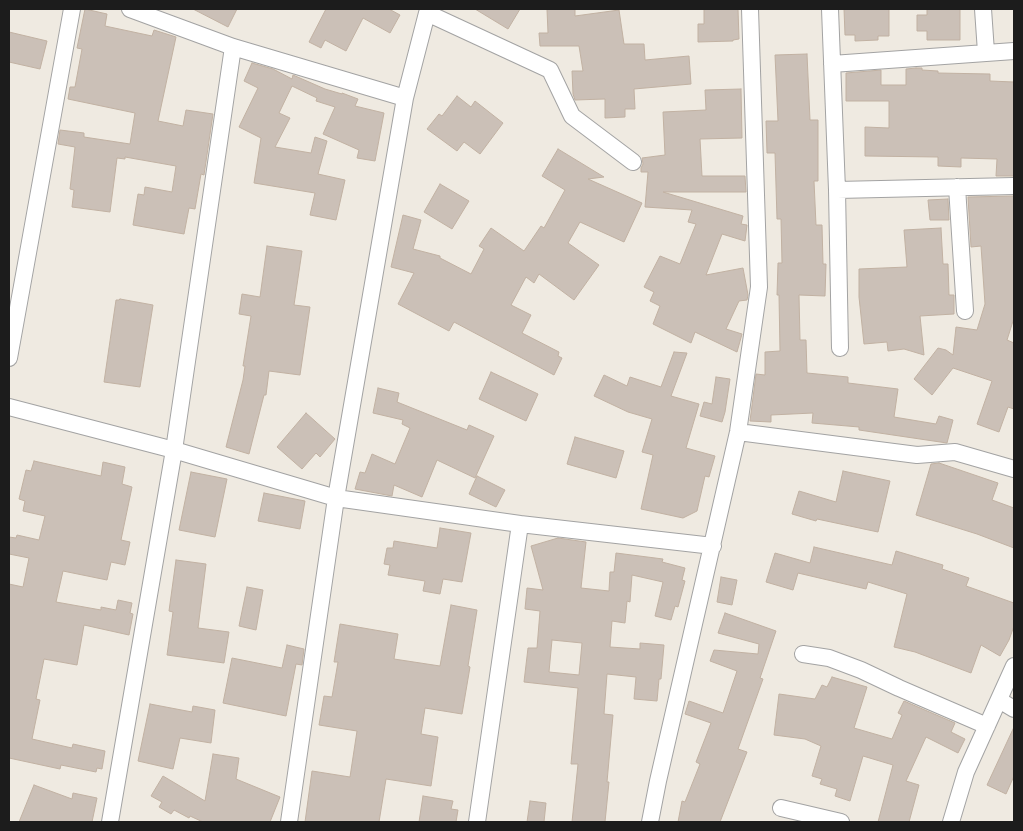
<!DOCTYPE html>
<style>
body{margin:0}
#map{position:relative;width:1023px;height:831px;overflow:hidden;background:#efeae1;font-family:Cabin,sans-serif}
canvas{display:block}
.frame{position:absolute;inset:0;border:10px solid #1c1c1c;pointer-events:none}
</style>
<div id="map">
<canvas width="1023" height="831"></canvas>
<div class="frame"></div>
</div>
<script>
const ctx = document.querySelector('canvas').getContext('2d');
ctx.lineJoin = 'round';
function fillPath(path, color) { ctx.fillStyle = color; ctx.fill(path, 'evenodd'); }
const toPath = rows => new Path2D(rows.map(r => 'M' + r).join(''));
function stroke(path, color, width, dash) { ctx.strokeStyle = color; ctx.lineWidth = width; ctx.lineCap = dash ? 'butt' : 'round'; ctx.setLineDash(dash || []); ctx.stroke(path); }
const building = toPath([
 [85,9,107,14,105,26,152,36,154,30,176,37,158,121,183,126,186,110,213,114,204,175,201,174,195,209,189,208,184,234,133,225,138,194,144,195,145,187,172,192,176,166,125,157,125,159,117,158,110,212,72,207,74,190,70,189,75,147,58,144,60,130,84,133,84,137,130,144,135,113,68,99,70,87,75,87,82,49,77,48,85,9],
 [193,9,237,9,228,27,193,9],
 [326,9,389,9,400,15,390,33,363,18,346,51,325,40,321,48,309,42,326,9],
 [475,9,520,9,508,29,475,9],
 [547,9,575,9,575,16,619,10,624,44,644,44,645,60,689,56,691,84,634,89,635,109,625,109,625,117,605,118,605,99,575,100,573,94,572,71,583,71,579,46,540,46,539,33,548,33,547,9],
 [704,9,738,9,739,39,733,40,733,41,698,42,698,24,704,24,704,9],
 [844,9,889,9,889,36,878,36,878,40,855,41,855,35,845,35,844,9],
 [927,9,960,9,960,40,927,40,927,31,917,31,917,15,927,15,927,9],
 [9,32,47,41,40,69,9,62,9,32],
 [807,54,810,120,818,120,818,181,814,181,816,225,822,225,823,264,826,264,825,296,799,295,800,340,806,340,807,373,848,377,848,383,898,389,894,417,936,424,939,416,953,420,947,443,859,430,859,427,812,423,813,413,771,415,771,422,750,421,756,374,765,375,765,352,780,351,779,295,777,295,778,263,782,263,781,219,777,219,775,153,767,153,766,121,778,121,775,55,807,54],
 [252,63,273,69,292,79,293,75,325,89,342,94,342,93,358,99,355,106,384,113,375,161,357,158,359,150,323,134,335,107,316,101,317,98,292,86,279,113,290,118,275,147,311,153,315,137,327,141,318,174,345,180,336,220,310,215,315,193,254,183,261,138,239,127,258,88,244,81,252,63],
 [916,68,922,68,922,70,938,71,938,73,990,74,990,81,1014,82,1014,176,996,176,997,159,961,158,961,167,938,166,938,157,865,156,865,127,889,128,889,101,846,101,846,73,881,70,881,85,906,85,906,69,916,68],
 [741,89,742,138,700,139,702,176,745,176,746,192,663,192,743,216,741,224,747,225,745,241,722,234,706,275,743,268,748,295,747,300,739,301,726,329,742,334,737,352,695,332,691,343,653,324,660,306,650,301,654,292,644,287,660,256,680,264,696,224,688,222,692,210,645,207,648,172,641,172,641,168,643,164,642,158,665,155,663,112,706,110,705,90,741,89],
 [457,96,471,107,475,101,503,123,480,154,464,142,457,151,427,129,439,114,442,116,457,96],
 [558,149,604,177,588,179,642,203,624,242,580,222,568,243,599,265,574,300,539,274,534,283,526,277,511,305,531,315,522,333,559,352,558,356,562,358,554,375,454,322,449,331,398,304,414,273,391,267,403,215,421,220,413,249,440,256,440,258,471,274,484,249,479,246,491,228,524,251,541,226,544,228,565,190,542,176,558,149],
 [440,184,469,201,452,229,424,212,440,184],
 [1014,196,1014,318,1007,340,1014,343,1014,409,1008,407,999,432,977,424,992,381,953,368,932,395,914,379,938,348,946,350,953,355,956,327,977,330,985,304,981,246,971,247,968,197,1014,196],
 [948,199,949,220,930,220,928,200,948,199],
 [941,228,943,264,948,264,949,295,954,295,954,314,920,316,924,355,904,349,888,351,887,342,864,344,859,297,859,269,907,267,904,230,941,228],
 [267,246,302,251,294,305,310,307,300,375,269,371,266,395,264,395,249,454,226,447,243,380,245,366,243,366,251,316,239,314,242,294,260,297,267,246],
 [120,299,153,305,140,387,104,382,116,300,119,300,120,299],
 [674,352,687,353,671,396,699,404,686,448,715,456,709,477,705,476,697,511,683,518,641,509,653,455,642,452,652,419,628,412,594,396,604,375,627,386,630,377,661,387,674,352],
 [491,372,538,394,526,421,479,399,491,372],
 [716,377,730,379,725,412,722,422,700,416,704,402,712,404,716,377],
 [378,388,399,393,397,402,467,430,469,425,494,436,475,478,437,460,422,497,394,485,392,496,355,489,360,472,365,473,372,454,395,464,410,428,402,424,403,420,373,413,378,388],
 [306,413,335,439,320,457,316,453,302,469,277,447,306,413],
 [575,437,624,451,616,478,567,464,575,437],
 [34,461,101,476,103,462,125,467,122,484,132,487,121,540,130,542,125,565,111,562,107,580,63,571,56,602,101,610,101,607,116,610,118,600,132,603,130,613,133,614,129,635,84,625,77,665,44,659,36,699,40,700,32,739,72,748,73,744,105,751,102,769,97,768,96,772,61,765,60,769,9,758,9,584,23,587,29,558,9,554,9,537,16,538,17,535,39,540,45,516,23,511,25,501,19,499,26,470,31,471,34,461],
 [939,463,998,483,992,500,1014,508,1014,548,977,534,916,515,931,464,939,463],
 [843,471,890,481,878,532,817,519,816,521,792,514,799,491,836,502,843,471],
 [191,472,227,479,215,537,179,530,191,472],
 [477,476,505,490,496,507,469,494,477,476],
 [264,493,305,501,300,529,258,521,264,493],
 [440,528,471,533,462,582,443,579,440,594,423,591,425,581,388,575,390,565,384,564,387,548,393,548,394,541,437,548,440,528],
 [558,538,586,542,581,588,609,591,610,572,614,572,616,553,663,559,662,562,685,568,682,580,685,581,678,607,675,606,671,620,655,616,663,582,632,575,630,602,627,601,625,623,612,621,610,647,640,649,640,643,664,645,661,679,659,679,657,701,634,699,636,677,607,674,604,714,613,715,607,782,609,782,605,822,572,822,578,764,571,764,578,688,524,682,528,648,537,648,540,611,525,609,527,588,543,590,531,546,558,538],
 [552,640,582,643,579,675,549,672,552,640],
 [814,547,892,565,896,551,943,565,942,569,969,578,966,586,1014,603,1014,626,1009,640,1000,656,981,645,971,673,915,652,894,647,907,594,868,582,866,589,798,573,793,590,766,582,775,553,810,563,814,547],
 [176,560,206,564,198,628,229,632,224,663,167,655,173,612,169,611,176,560],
 [721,577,737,580,732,605,717,602,721,577],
 [247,587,263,590,256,630,239,626,247,587],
 [451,605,477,610,468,666,470,667,462,714,425,708,421,734,438,737,431,786,386,779,379,822,305,822,312,771,350,777,357,731,319,725,324,696,332,697,338,662,334,662,340,624,398,634,394,659,440,666,451,605],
 [725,613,776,631,760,678,763,679,738,749,747,752,720,822,678,822,682,801,685,802,700,764,696,762,711,723,685,714,689,701,723,713,737,671,710,661,714,650,758,654,759,644,718,633,725,613],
 [287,645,304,649,302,665,296,664,286,716,223,703,232,658,282,668,287,645],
 [832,677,867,687,854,728,892,739,902,715,898,713,904,701,955,723,951,732,965,739,958,753,926,737,906,781,919,785,909,822,878,822,893,765,863,756,850,801,835,796,837,789,820,784,822,779,812,776,821,746,805,739,774,735,779,694,815,699,822,685,827,687,832,677],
 [150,704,192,712,193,706,215,710,211,743,180,738,173,769,138,761,150,704],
 [1014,727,1014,776,1006,794,987,785,1014,727],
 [213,754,239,758,236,779,280,797,270,822,203,822,190,816,189,818,174,810,171,814,159,807,162,802,151,796,163,776,205,801,213,754],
 [34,785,72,799,73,793,97,798,92,822,19,822,34,785],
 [423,796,453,801,451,809,458,810,456,822,419,822,423,796],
 [530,801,546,803,544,822,527,822,530,801]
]);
const street = toPath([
 [130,9,233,47,405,98],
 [830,9,837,190,840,348],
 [983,9,986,52],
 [832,64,1014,51],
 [957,187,965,311],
 [837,190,1014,186],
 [9,358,72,9],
 [9,407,174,450,336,498,520,524,713,546],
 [738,432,917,455,955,452,1014,469],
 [803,654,829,658,861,670,899,688,987,726],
 [999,700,1014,709],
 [781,808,841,822],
 [110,822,174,450,233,47],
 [289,822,336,498,405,98,427,13,550,70,572,116,633,162],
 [477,822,520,524],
 [650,822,658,781,738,432,759,287,750,9],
 [951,822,966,772,1014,666]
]);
fillPath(building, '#cbc0b7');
stroke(building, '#c1b1a2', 1);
stroke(street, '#a3a3a3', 18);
stroke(street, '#fff', 16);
</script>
